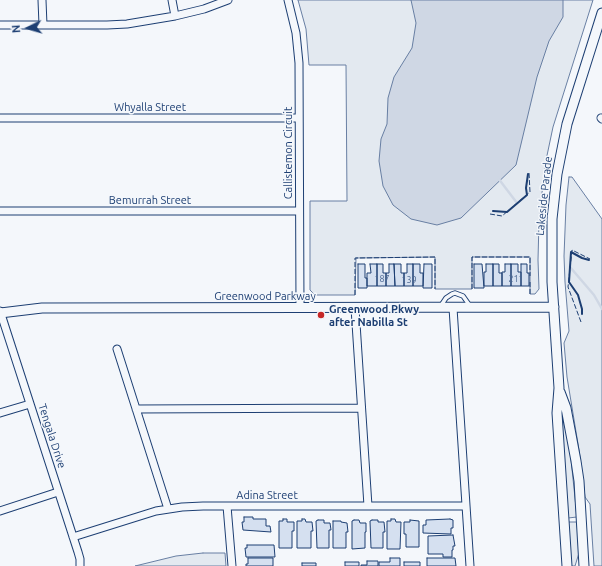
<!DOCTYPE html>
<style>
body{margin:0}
#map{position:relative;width:602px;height:566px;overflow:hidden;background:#f4f7fb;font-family:Ubuntu,sans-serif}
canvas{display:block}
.north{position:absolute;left:8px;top:8px;width:40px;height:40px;-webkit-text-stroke:3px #f4f7fb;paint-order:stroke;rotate:265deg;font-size:11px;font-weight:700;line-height:16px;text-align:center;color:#1d3f73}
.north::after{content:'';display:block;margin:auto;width:14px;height:18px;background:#1d3f73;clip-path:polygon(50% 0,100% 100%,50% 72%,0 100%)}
</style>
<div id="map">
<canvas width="602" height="566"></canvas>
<div class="north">N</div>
</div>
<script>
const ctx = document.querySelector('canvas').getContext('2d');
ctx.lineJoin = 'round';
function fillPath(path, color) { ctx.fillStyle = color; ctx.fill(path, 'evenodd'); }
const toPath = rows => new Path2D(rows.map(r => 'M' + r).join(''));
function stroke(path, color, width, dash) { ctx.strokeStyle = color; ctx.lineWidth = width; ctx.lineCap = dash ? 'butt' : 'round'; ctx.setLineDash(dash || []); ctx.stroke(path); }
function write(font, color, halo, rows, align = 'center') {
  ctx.font = font + ' Ubuntu,sans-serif'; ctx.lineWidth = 3; ctx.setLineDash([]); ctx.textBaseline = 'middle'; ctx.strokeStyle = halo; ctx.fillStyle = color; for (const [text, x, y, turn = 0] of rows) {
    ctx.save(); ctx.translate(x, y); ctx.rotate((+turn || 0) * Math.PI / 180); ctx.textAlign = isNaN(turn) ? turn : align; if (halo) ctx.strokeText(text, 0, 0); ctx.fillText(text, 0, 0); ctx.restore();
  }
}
const green = toPath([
 [298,0,593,0,564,92,553,127,545,165,539,221,538,260,539,289,535,294,530,294,530,257,472,257,472,289,435,289,435,257,356,258,355,295,315,295,310,290,310,201,347,201,346,65,309,65,306,29,298,0],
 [569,177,572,177,602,219,602,566,594,566,590,504,585,497,579,450,567,377,564,343,569,331,565,282,564,256,566,205,569,177],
 [561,418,564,418,570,450,577,517,568,518,561,418],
 [568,522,577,522,579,553,575,566,571,566,568,522],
 [203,553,225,553,226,566,135,566,176,556,203,553]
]);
const water = toPath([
 [411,0,563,0,563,17,549,41,537,77,516,165,461,218,437,225,411,219,393,205,383,186,379,161,381,139,387,124,388,98,394,77,412,48,416,23,411,0]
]);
const stream = toPath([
 [498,178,517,203],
 [570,267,594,295,602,309]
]);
const building = toPath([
 [358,264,365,264,365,278,367,278,367,288,358,288,358,264],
 [370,264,377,264,377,286,367,286,367,273,371,273,370,264],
 [377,264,383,264,383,273,386,273,386,286,377,286,377,264],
 [389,264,394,264,395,286,386,286,386,273,389,273,389,264],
 [394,264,401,264,401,273,404,273,404,286,395,286,394,264],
 [407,264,413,264,413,286,404,286,404,273,407,273,407,264],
 [413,264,420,264,420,273,423,273,423,286,413,286,413,264],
 [424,264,432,264,432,288,423,288,424,264],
 [474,264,482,264,484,288,474,288,474,264],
 [486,264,493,264,493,286,484,286,484,272,486,272,486,264],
 [493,264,499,264,499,273,502,273,502,286,493,286,493,264],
 [505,264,511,264,511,286,502,286,502,272,505,272,505,264],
 [511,264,518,264,518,272,521,272,521,286,511,286,511,264],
 [521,264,527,264,527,273,529,273,529,286,521,286,521,264],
 [244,517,253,517,253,519,266,519,266,526,270,526,271,532,243,530,242,522,244,522,244,517],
 [283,519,287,519,287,522,294,522,294,531,292,531,292,548,279,548,279,521,283,521,283,519],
 [302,519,305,519,306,522,312,522,313,531,311,531,311,548,297,548,297,521,302,521,302,519],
 [391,519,395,519,396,522,401,522,400,549,387,549,387,521,391,521,391,519],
 [450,519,453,520,453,528,451,528,451,534,423,533,423,525,426,525,426,520,450,519],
 [318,520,324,520,324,523,330,523,331,530,329,530,329,548,317,548,316,521,318,520],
 [354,520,359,520,360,523,366,523,366,532,365,532,365,548,352,549,352,521,354,520],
 [372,520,378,520,378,522,384,522,385,532,383,532,383,548,371,548,370,521,372,520],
 [410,520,419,521,419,547,406,547,406,534,404,534,404,522,410,522,410,520],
 [333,521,341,521,341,522,347,523,348,532,346,532,346,548,333,548,333,521],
 [453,535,455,546,453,546,453,550,452,550,452,557,443,557,443,554,428,554,428,536,453,535],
 [247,545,274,545,275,557,246,557,245,548,247,548,247,545],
 [248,558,273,558,273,566,246,566,246,564,248,564,248,558],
 [390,558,400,558,400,566,379,566,379,562,390,562,390,558],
 [427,558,455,558,456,566,427,566,427,558],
 [367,561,378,561,378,566,361,566,361,565,367,565,367,561],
 [345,562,359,562,359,566,345,566,345,562],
 [404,562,420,562,420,566,404,566,404,562],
 [302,563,316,563,316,566,302,566,302,563]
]);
const service = toPath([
 [440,307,446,298,452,294,455,293,463,296,470,306]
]);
const minor = toPath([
 [42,0,43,25],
 [172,0,175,16],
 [288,0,296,33,299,63,300,308],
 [0,25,107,25,127,24,175,16,204,9,228,0],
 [0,118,299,118],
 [601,118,602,119],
 [0,211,299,211],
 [355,308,368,506],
 [453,308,470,566],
 [0,311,78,552,80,559,80,566],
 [117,349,168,509],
 [136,409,361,408],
 [0,413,30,404],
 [227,506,232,566],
 [0,511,58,492],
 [73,537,156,511,182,507,203,506,466,506]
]);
const tertiary = toPath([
 [0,313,42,308,554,307],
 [560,392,566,408,576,461,579,481,584,566],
 [567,566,557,413,559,388,552,282,552,219,557,174,567,124,602,13]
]);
const fence = toPath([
 [490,214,502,216,530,192,529,173],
 [530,282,530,294],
 [472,289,472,257,530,257,530,276],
 [355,295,355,258,435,257,435,289],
 [581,322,568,287,572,250,590,259]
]);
const wall = toPath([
 [493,211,507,212,527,195,526,188,528,174],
 [582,314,582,309,578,295,569,282,571,252,582,258,589,260]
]);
const markers = [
 [321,315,4,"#c62828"]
];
const numberNames = [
 ["187",382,279],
 ["211",516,279],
 ["139",409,280]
];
const streetNames = [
 ["Whyalla Street",150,107],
 ["Callistemon Circuit",288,153,-90],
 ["Lakeside Parade",544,196,-84],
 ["Bemurrah Street",150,200],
 ["Greenwood Parkway",265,296],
 ["Tengala Drive",52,436,72],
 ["Adina Street",267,495]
];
const poiNames = [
 ["Greenwood Pkwy",329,309],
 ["after Nabilla St",329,322]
];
fillPath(green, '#e3e9f0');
stroke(green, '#687fa3', 1);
fillPath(water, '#cfd7e4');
stroke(water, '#687fa3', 1);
stroke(stream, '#cfd7e4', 2.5);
fillPath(building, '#d5e0f0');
stroke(building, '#1d3f73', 1);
stroke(service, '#1d3f73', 5.5);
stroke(minor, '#1d3f73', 9);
stroke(tertiary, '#1d3f73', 11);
stroke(service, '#f4f7fb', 3.5);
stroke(minor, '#f4f7fb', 7);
stroke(tertiary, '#f4f7fb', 9);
stroke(fence, '#1d3f73', 1, [5, 2]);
stroke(wall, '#1d3f73', 2);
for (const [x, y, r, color] of markers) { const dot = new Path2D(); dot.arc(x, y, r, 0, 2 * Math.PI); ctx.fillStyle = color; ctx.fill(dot); stroke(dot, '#f4f7fb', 1.5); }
write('9px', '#4b6792', null, numberNames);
write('11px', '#1d3f73', '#f4f7fb', streetNames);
write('bold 11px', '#1d3f73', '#f4f7fb', poiNames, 'left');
</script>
